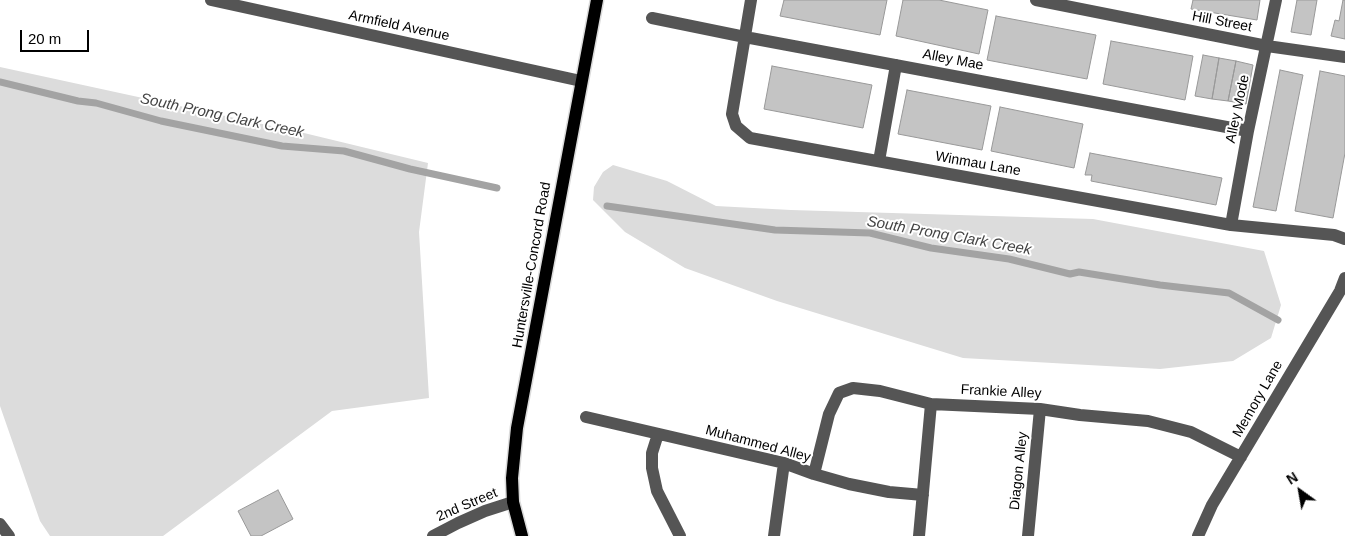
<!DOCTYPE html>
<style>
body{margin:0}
#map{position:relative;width:1345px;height:536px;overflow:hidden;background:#fff;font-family:Helvetica,sans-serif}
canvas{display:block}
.north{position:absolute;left:1275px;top:466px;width:50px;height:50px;-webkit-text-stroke:4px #fff;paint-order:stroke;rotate:328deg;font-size:14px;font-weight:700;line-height:20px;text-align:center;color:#000}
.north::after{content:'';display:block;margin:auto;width:18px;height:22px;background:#000;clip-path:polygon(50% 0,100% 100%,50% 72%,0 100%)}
.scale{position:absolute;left:20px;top:30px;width:69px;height:22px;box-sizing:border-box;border:2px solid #000;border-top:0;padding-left:6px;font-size:15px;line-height:18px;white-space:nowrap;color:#000;-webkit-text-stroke:4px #fff;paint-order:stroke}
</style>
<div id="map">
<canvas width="1345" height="536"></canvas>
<div class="north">N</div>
<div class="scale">20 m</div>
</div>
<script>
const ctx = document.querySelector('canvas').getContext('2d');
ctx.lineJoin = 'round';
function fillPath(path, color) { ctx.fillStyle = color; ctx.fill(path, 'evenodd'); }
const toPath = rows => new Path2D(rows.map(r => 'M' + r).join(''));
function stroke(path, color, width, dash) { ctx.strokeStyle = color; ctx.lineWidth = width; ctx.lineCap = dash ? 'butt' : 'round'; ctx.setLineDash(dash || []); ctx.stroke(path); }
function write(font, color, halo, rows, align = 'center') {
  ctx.font = font + ' Helvetica,sans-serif'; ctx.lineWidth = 4; ctx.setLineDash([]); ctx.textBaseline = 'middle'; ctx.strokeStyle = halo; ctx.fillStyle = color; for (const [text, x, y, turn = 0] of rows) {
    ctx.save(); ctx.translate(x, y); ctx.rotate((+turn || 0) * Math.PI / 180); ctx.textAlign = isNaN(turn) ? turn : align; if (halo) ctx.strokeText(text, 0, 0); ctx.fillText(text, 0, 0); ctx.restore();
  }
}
const green = toPath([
 [0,67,304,133,428,163,419,232,429,398,332,411,163,536,50,536,40,521,0,406],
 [613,165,667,181,716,206,791,210,1093,219,1264,251,1281,305,1271,338,1233,361,1160,369,963,358,777,301,685,268,625,232,593,200,594,187,603,172]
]);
const stream = toPath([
 [0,82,78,101,96,103,161,121,282,146,344,151,410,169,497,188],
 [607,206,775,230,870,233,931,248,1009,259,1070,274,1079,272,1160,285,1229,293,1278,320]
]);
const building = toPath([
 [784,0,887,0,880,35,780,16,784,0],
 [903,0,939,0,988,10,979,54,896,36,903,0],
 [1193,0,1260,0,1257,20,1191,9,1193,0],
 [1297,0,1317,0,1311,35,1291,32,1297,0],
 [1343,0,1345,0,1345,39,1331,36,1335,20,1339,21,1343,0],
 [996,16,1096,35,1087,79,987,60,996,16],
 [1111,41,1193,56,1185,100,1103,84,1111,41],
 [1203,55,1219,58,1212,99,1195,96,1203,55],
 [1219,58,1236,61,1228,101,1212,99,1219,58],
 [1236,61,1253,65,1246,104,1228,101,1236,61],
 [772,66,872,85,863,128,764,109,772,66],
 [1280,70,1303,75,1276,211,1253,207,1280,70],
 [1320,71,1345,76,1345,153,1333,218,1295,211,1320,71],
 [907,90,991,106,982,150,898,134,907,90],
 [1000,107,1083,124,1074,168,991,151,1000,107],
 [1090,153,1222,178,1216,205,1091,181,1092,175,1085,175,1090,153],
 [278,490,293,519,261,536,251,536,238,511,278,490]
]);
const minor = toPath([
 [211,0,581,81],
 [751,0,732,114,736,126,750,138,1231,225,1334,235,1345,239],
 [1036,0,1267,46,1345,57],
 [652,18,745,37,1248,131],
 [879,161,896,65],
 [1231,225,1248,131,1276,0],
 [586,417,784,463,814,474,849,484,889,492,923,495],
 [658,434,652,453,652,468,657,491,680,536],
 [814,474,829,414,839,393,853,388,880,391,931,404,1040,409,1080,415,1148,421,1191,432,1241,457],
 [0,524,9,536],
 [433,536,458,523,485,511,513,502],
 [774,536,784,463],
 [919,536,931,404],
 [1028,536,1040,409],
 [1198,536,1212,505,1340,291,1345,278]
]);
const major = toPath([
 [522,536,513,502,512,478,517,428,597,0]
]);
const streetNames = [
 ["Hill Street",1222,22,11],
 ["Armfield Avenue",399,26,12],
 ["Alley Mae",953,60,11],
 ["Alley Mode",1238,109,-78],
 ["Winmau Lane",978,164,10],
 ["Huntersville-Concord Road",532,265,-80],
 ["Frankie Alley",1001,392,3],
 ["Memory Lane",1258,399,-60],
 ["Muhammed Alley",758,444,15],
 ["Diagon Alley",1019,471,-84],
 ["2nd Street",467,505,-23]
];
const waterNames = [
 ["South Prong Clark Creek",222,116,12],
 ["South Prong Clark Creek",949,236,10]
];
fillPath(green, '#dcdcdc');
stroke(stream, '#a3a3a3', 7);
fillPath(building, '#c4c4c4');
stroke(building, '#999', 1);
stroke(major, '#dbdbdb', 15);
stroke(minor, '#555', 12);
stroke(major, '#000', 12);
write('14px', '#000', '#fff', streetNames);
write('italic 15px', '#444', '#fff', waterNames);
</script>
